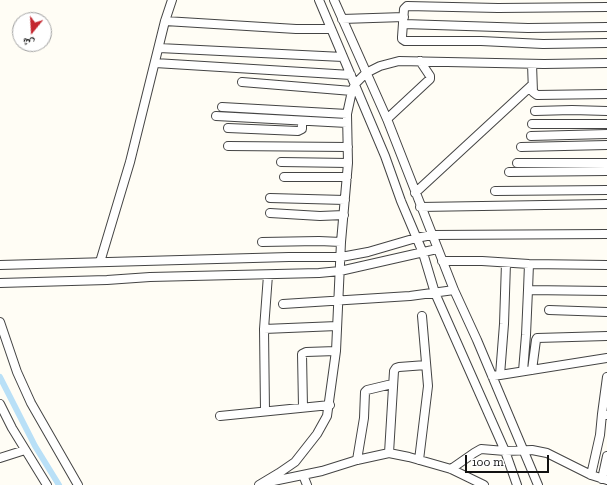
<!DOCTYPE html>
<meta charset="utf-8">
<style>
body{margin:0}
#map{position:relative;width:607px;height:485px;overflow:hidden;background:#fffdf5;font-family:"Zilla Slab","Noto Naskh Arabic",serif}
canvas{display:block}
.north{position:absolute;left:12px;top:12px;width:40px;height:40px;box-sizing:border-box;background:#fff;border:1px solid #a0a0a0;border-radius:50%;rotate:198deg;font-size:11px;font-weight:700;line-height:16px;text-align:center;color:#111}
.north::after{content:'';display:block;margin:auto;width:14px;height:18px;background:#c4262e;clip-path:polygon(50% 0,100% 100%,50% 72%,0 100%)}
.scale{position:absolute;left:465px;top:455px;width:84px;height:18px;box-sizing:border-box;border:2px solid #111;border-top:0;padding-left:5px;font-size:12px;line-height:14px;white-space:nowrap;color:#111;-webkit-text-stroke:3px #fff;paint-order:stroke}
</style>
<div id="map">
<canvas width="607" height="485"></canvas>
<div class="north">ش</div>
<div class="scale">100 m</div>
</div>
<script>
const ctx = document.querySelector('canvas').getContext('2d');
ctx.lineJoin = 'round';
const toPath = rows => new Path2D(rows.map(r => 'M' + r).join(''));
function stroke(path, color, width, dash) { ctx.strokeStyle = color; ctx.lineWidth = width; ctx.lineCap = dash ? 'butt' : 'round'; ctx.setLineDash(dash || []); ctx.stroke(path); }
const canal = toPath([
 [0,377,35,446,59,485]
]);
const minor = toPath([
 [319,0,385,156,401,201,423,253,435,293,505,451,517,485],
 [334,0,387,119,454,290,477,340,538,485],
 [607,7,498,8,407,6,404,9,402,37,402,39,405,41,481,41,543,44,607,43],
 [342,19,404,17],
 [165,21,296,29,331,29],
 [404,24,528,28,607,27],
 [159,48,343,57],
 [155,63,351,75],
 [532,64,533,92,537,95,607,94],
 [242,82,352,91],
 [222,107,347,114],
 [535,111,572,110,607,111],
 [216,116,347,123],
 [387,119,430,79,430,76,420,61],
 [532,124,607,124],
 [228,128,298,131,302,129,302,121],
 [531,136,607,134],
 [228,146,348,147],
 [521,147,607,145],
 [281,162,348,163],
 [517,163,607,163],
 [509,172,607,171],
 [284,177,347,177],
 [495,191,607,190],
 [415,193,532,85],
 [270,198,345,200],
 [420,207,607,204],
 [270,213,320,216,344,215],
 [262,242,319,241,341,242],
 [442,261,482,261,529,264,607,265],
 [100,262,130,162,165,21,172,0],
 [529,264,528,290,607,291],
 [0,265,289,257,341,257,368,252,416,238,432,235,607,234],
 [0,283,107,280,150,277,319,273,340,271,437,249],
 [283,304,410,296,454,290],
 [549,310,607,312],
 [0,322,17,372,31,403,78,485],
 [264,329,337,326],
 [532,370,536,340,537,338,607,336],
 [523,371,526,335,528,290],
 [500,375,607,358],
 [492,376,500,375,504,324,506,263],
 [0,404,12,428,47,485],
 [303,407,302,354,306,352,336,351],
 [265,411,264,329,268,275],
 [602,414,607,377],
 [220,416,330,405],
 [389,453,394,371,396,368,399,367,426,365],
 [0,458,25,450],
 [357,460,364,418,365,392,367,390,392,384],
 [419,460,428,386,422,316],
 [451,469,474,453,481,449,505,451,532,450,547,453,591,475,607,480],
 [303,475,307,485],
 [591,475,600,435,602,414,607,415],
 [602,479,607,456],
 [269,482,322,471,357,460,389,453,409,457,451,469,484,485],
 [259,485,279,473,295,462,317,434,327,416,336,351,341,242,348,163,347,114,352,91,355,84,366,73,380,66,399,61,544,64,607,63]
]);
stroke(canal, '#b9e0f7', 6);
stroke(minor, '#444', 10);
stroke(minor, '#fff', 8);
</script>
